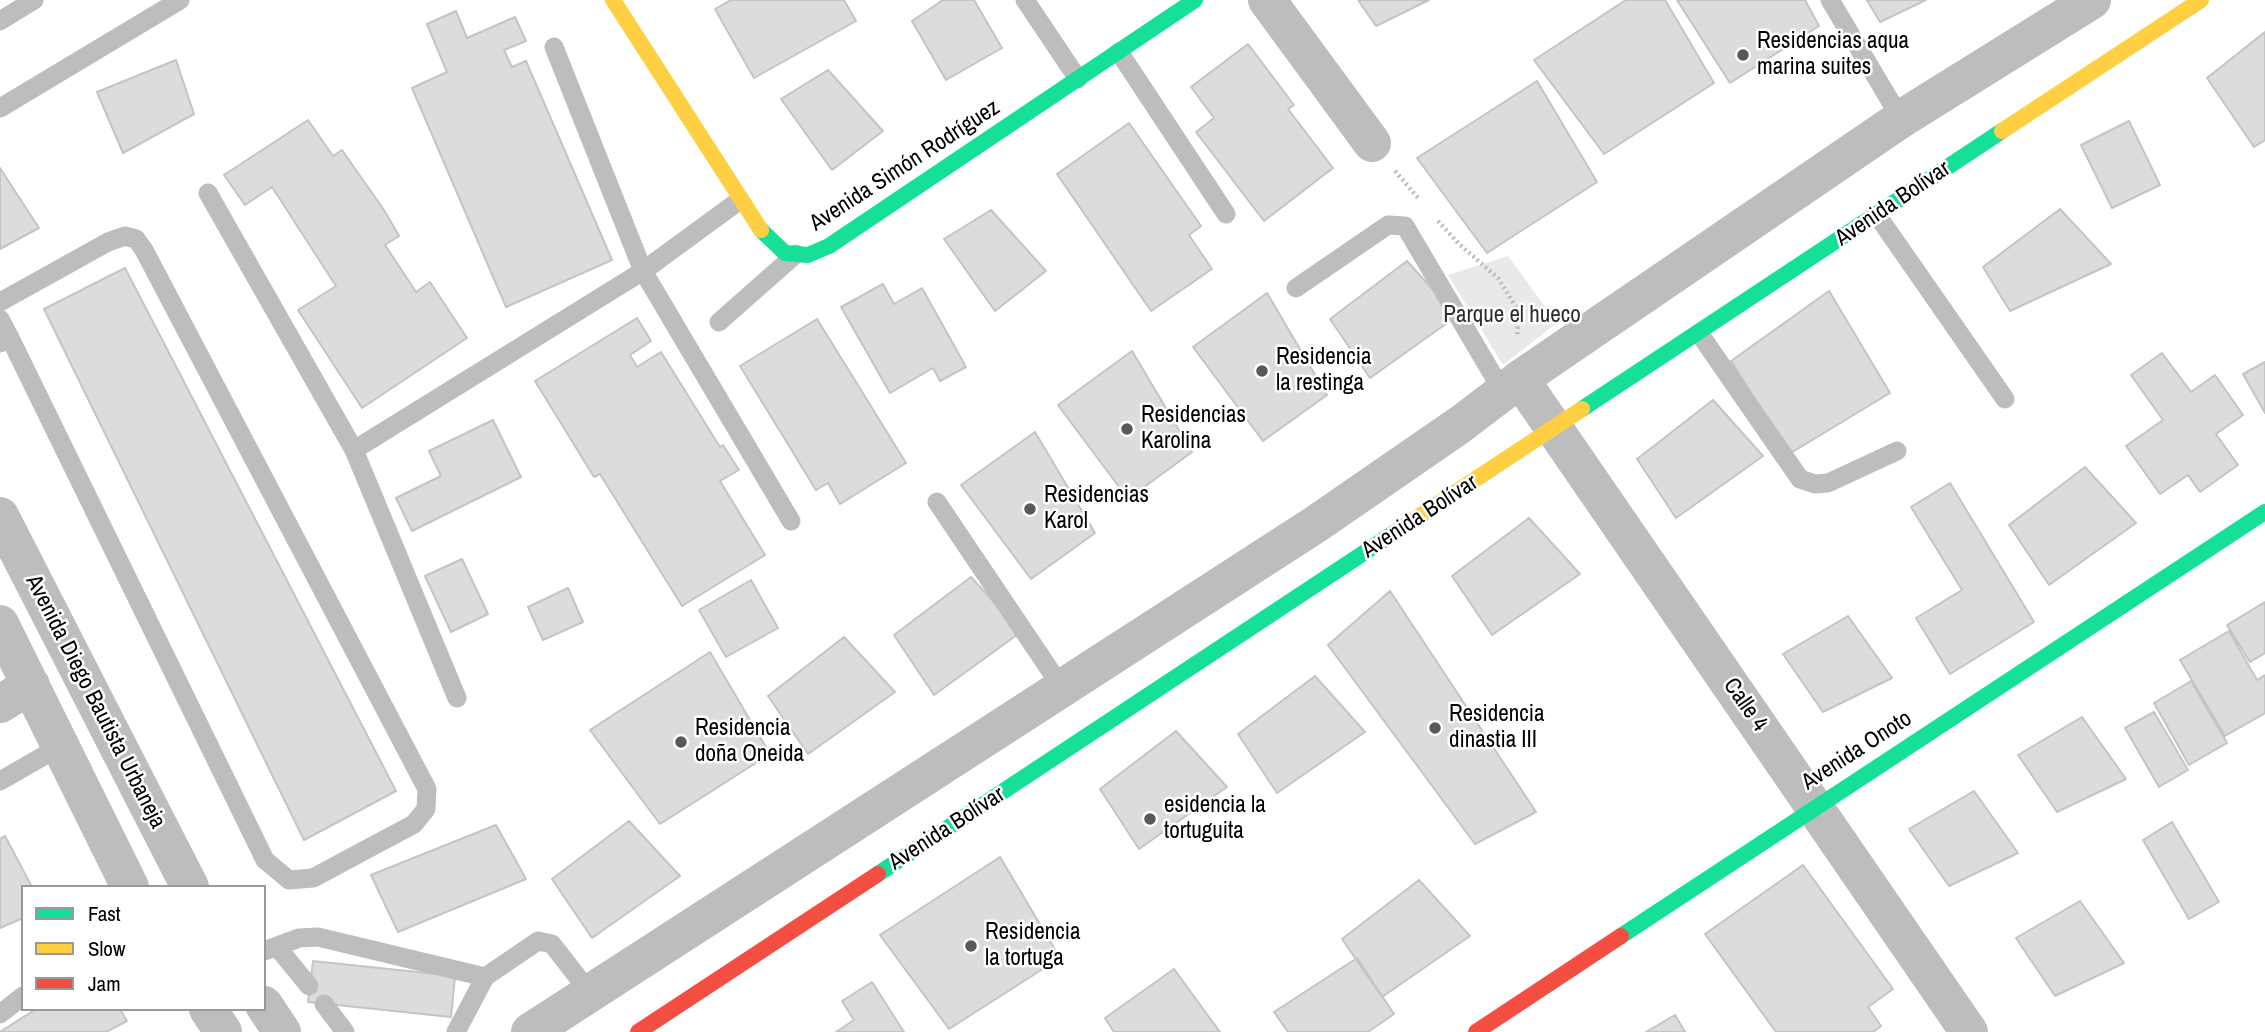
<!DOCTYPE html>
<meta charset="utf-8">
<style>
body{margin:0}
#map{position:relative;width:2265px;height:1032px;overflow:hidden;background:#fff;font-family:"Archivo Narrow",sans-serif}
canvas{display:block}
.legend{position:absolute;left:21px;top:885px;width:245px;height:126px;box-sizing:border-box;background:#fff;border:2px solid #999;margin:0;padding:9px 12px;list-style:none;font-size:21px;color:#000}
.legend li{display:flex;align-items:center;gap:14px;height:35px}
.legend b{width:35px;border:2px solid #999}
</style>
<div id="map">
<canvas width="2265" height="1032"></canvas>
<ul class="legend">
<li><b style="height:9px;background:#16e098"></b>Fast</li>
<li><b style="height:9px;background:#ffcf43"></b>Slow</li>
<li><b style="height:9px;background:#f24e42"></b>Jam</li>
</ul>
</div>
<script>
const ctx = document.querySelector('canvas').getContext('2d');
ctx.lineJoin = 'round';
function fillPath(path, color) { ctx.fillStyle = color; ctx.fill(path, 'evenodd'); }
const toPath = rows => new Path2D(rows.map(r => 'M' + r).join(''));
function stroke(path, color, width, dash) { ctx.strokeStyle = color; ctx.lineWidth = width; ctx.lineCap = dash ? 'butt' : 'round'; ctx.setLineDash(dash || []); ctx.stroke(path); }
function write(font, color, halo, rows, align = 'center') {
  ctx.font = font + ' "Archivo Narrow",sans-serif'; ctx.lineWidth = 5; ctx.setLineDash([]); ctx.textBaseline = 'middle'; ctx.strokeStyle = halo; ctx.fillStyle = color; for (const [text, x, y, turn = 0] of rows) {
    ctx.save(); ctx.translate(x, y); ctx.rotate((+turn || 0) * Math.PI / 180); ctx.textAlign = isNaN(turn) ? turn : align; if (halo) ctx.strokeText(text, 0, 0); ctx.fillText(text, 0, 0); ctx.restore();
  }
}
const green = toPath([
 [1508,256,1557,323,1503,365,1448,275]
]);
const building = toPath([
 [731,0,844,0,856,21,754,78,715,9,731,0],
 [943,0,974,0,1002,48,946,80,912,21,943,0],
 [1358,0,1429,0,1376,26,1358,0],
 [1626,0,1665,0,1714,83,1604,154,1534,60,1626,0],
 [1677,0,1805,0,1819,26,1730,83,1677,0],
 [1867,0,1926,0,1880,22,1867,0],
 [456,11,467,38,515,17,526,41,504,50,512,67,526,61,612,260,506,307,412,88,447,72,427,24,456,11],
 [2265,32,2265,140,2254,147,2207,78,2265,32],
 [1248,44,1294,105,1288,109,1333,168,1264,221,1196,132,1214,118,1191,87,1248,44],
 [176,60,194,114,123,153,97,92,176,60],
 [828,70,883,131,832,170,781,99,828,70],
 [1537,81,1597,182,1487,253,1417,158,1537,81],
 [308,120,333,156,342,150,384,210,399,236,385,245,416,292,430,282,467,338,362,408,298,310,336,286,272,187,245,205,224,175,308,120],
 [2129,121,2160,185,2112,208,2081,145,2129,121],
 [1129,123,1201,226,1189,235,1212,269,1151,311,1057,174,1129,123],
 [0,168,39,228,0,249,0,168],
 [2060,209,2111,264,2010,311,1983,267,2060,209],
 [991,210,1046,271,995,311,944,239,991,210],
 [1407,261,1457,316,1370,378,1330,319,1407,261],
 [125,268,396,791,304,840,44,309,125,268],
 [883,284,894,304,922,288,966,367,940,381,933,368,890,393,841,307,883,284],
 [1829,291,1890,393,1789,454,1731,361,1829,291],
 [1267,293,1327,395,1263,441,1193,347,1267,293],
 [637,318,651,341,630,355,637,367,661,352,720,447,723,445,739,470,720,481,765,555,682,606,600,474,594,477,535,381,637,318],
 [817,319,906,463,840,504,828,483,816,490,740,366,817,319],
 [1132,351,1192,452,1128,499,1058,405,1132,351],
 [2162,353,2191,392,2215,375,2243,415,2216,434,2238,465,2200,492,2188,475,2160,494,2126,446,2163,420,2131,375,2162,353],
 [2265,362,2265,413,2243,374,2265,362],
 [1713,400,1763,456,1676,518,1637,459,1713,400],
 [493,420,521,477,412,531,396,498,441,476,429,451,493,420],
 [1035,432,1095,533,1031,579,961,485,1035,432],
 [2085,467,2136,523,2049,585,2009,525,2085,467],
 [1950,483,2034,622,1950,674,1916,618,1962,590,1911,507,1950,483],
 [1529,518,1580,574,1492,635,1452,576,1529,518],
 [462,559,488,614,451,632,425,576,462,559],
 [971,577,1021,632,934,695,894,635,971,577],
 [751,580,778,628,726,657,699,610,751,580],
 [568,588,583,622,543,640,528,607,568,588],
 [1390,591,1536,812,1475,844,1328,645,1390,591],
 [2265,602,2265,653,2250,662,2227,625,2265,602],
 [1848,616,1892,678,1823,712,1783,654,1848,616],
 [2229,631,2257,680,2265,675,2265,713,2225,736,2180,660,2229,631],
 [844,637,895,692,808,754,768,696,844,637],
 [710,652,770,754,660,824,590,730,710,652],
 [1315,676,1365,732,1277,793,1238,734,1315,676],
 [2191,681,2227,743,2189,765,2154,703,2191,681],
 [2154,712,2188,770,2159,787,2125,728,2154,712],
 [2082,717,2126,779,2057,812,2018,755,2082,717],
 [1176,731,1227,787,1139,849,1100,789,1176,731],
 [1974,791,2018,853,1949,886,1909,829,1974,791],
 [629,821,680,876,592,938,552,879,629,821],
 [2172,822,2219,902,2189,919,2143,840,2172,822],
 [496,825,526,879,398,932,371,875,496,825],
 [5,836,32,887,23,887,23,918,0,928,0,839,5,836],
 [1000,857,1060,958,949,1029,880,935,1000,857],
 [1803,865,1893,989,1868,1007,1881,1026,1873,1032,1776,1032,1705,934,1803,865],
 [1419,880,1470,936,1382,997,1342,939,1419,880],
 [2080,901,2124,963,2055,996,2016,938,2080,901],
 [1357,958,1394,1014,1368,1032,1288,1032,1274,1012,1357,958],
 [313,961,455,976,451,1017,308,1002,313,961],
 [1174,969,1220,1032,1114,1032,1105,1018,1174,969],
 [872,982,904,1032,836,1032,854,1020,842,1001,872,982],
 [36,1009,120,1009,127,1021,106,1032,0,1032,36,1009],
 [1675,1015,1685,1032,1646,1032,1675,1015]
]);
const path = toPath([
 [1395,171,1419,199],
 [1438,221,1459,244,1498,278,1519,312,1517,335]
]);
const lane = toPath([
 [1025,0,1078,79],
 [1830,0,1901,119],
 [0,21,34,0],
 [554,47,643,271,791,521],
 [1119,52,1226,214],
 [0,108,180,0],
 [208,193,354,450,457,698],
 [1877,215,2005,399],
 [1296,288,1388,225,1405,226,1503,392],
 [0,302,108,242,125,236,136,239,144,250,427,789,426,809,414,824,313,878,289,880,265,860,10,338,0,343],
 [0,319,10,338],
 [719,322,796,254],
 [1699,333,1800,479,1815,484,1828,483,1897,451],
 [354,450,643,271,740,200],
 [937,502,1062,688],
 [0,781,61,746],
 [278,948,309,986],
 [264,951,299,938,318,937,485,977],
 [324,1004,345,1032],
 [0,1014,23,996],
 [456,1032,485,977,538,941,552,944,590,993]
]);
const street = toPath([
 [1267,0,1372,143],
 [1520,379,1969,1032],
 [0,516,190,887],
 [0,624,130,887],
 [0,704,31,685],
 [264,1005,282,1032],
 [208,1009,223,1032],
 [530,1032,1316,524,1461,424,1520,379,1901,119,2092,0]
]);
const fast = toPath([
 [761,230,785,253,808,255,829,246,1195,0],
 [1582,409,2002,131],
 [878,874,1400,529],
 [1621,936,2265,512]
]);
const slow = toPath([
 [613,0,761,230],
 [2002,131,2201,0],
 [1400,529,1582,409]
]);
const jam = toPath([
 [638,1032,878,874],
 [1476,1032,1621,936]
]);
const markers = [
 [1743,55,7,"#595959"],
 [1262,371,7,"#595959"],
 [1127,429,7,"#595959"],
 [1030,509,7,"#595959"],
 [1435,728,7,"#595959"],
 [681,742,7,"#595959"],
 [1150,819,7,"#595959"],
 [971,946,7,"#595959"]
];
const poiNames = [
 ["Residencias aqua",1757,42],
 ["marina suites",1757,68],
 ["Residencia",1276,358],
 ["la restinga",1276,384],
 ["Residencias",1141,416],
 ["Karolina",1141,442],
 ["Residencias",1044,496],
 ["Karol",1044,522],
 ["Residencia",1449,715],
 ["dinastia III",1449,741],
 ["Residencia",695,729],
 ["doña Oneida",695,755],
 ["esidencia la",1164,806],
 ["tortuguita",1164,832],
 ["Residencia",985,933],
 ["la tortuga",985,959]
];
const streetNames = [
 ["Avenida Simón Rodríguez",905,166,-33],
 ["Avenida Bolívar",1893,204,-34],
 ["Avenida Bolívar",1420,517,-33],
 ["Avenida Diego Bautista Urbaneja",95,702,63],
 ["Calle 4",1745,705,55],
 ["Avenida Onoto",1857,751,-33],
 ["Avenida Bolívar",947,829,-33]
];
const parkNames = [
 ["Parque el hueco",1512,316]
];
fillPath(green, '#e9e9e9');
fillPath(building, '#dcdcdc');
stroke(building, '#c4c4c4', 2);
stroke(path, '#b8b8b8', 4.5, [2, 3.5]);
stroke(lane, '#bdbdbd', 19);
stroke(street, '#bdbdbd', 38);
stroke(fast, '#16e098', 16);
stroke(slow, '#ffcf43', 16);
stroke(jam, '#f24e42', 16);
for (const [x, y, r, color] of markers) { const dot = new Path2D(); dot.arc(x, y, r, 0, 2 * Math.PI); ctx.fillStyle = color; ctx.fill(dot); stroke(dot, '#fff', 2.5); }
write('23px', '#000', '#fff', poiNames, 'left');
write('23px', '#000', '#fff', streetNames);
write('23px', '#2e2e2e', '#fff', parkNames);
</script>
